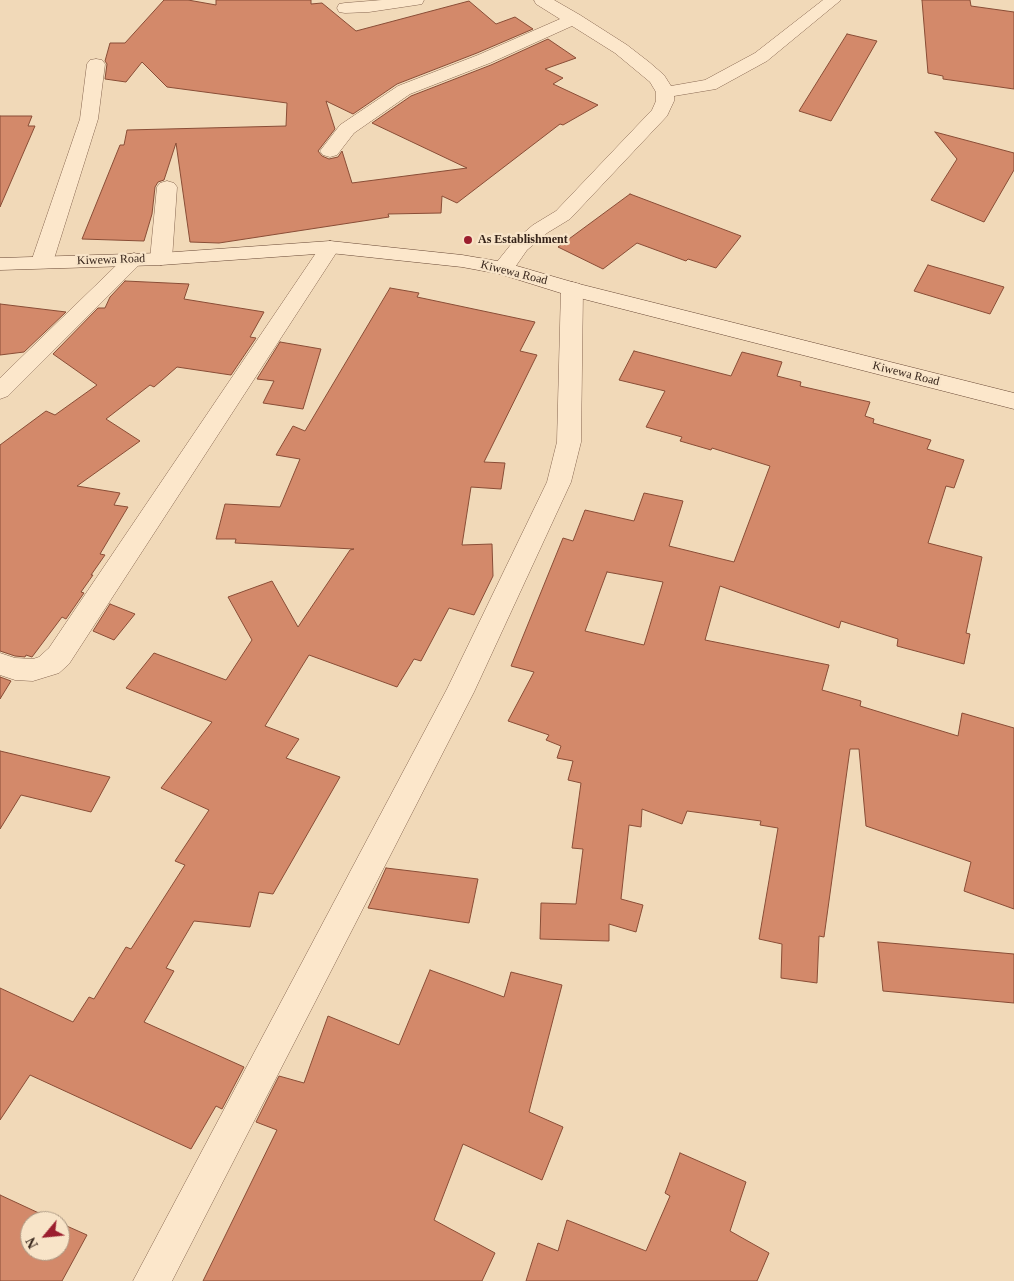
<!DOCTYPE html>
<style>
body{margin:0}
#map{position:relative;width:1014px;height:1281px;overflow:hidden;background:#f1d9b8;font-family:"Times New Roman",serif}
canvas{display:block}
.north{position:absolute;left:20px;top:1211px;width:50px;height:50px;box-sizing:border-box;background:#f8e4c8;border:1px solid #aa9782;border-radius:50%;rotate:242deg;font-size:14px;font-weight:700;line-height:20px;text-align:center;color:#352319}
.north::after{content:'';display:block;margin:auto;width:18px;height:22px;background:#9b1e2e;clip-path:polygon(50% 0,100% 100%,50% 72%,0 100%)}
</style>
<div id="map">
<canvas width="1014" height="1281"></canvas>
<div class="north">N</div>
</div>
<script>
const ctx = document.querySelector('canvas').getContext('2d');
ctx.lineJoin = 'round';
function fillPath(path, color) { ctx.fillStyle = color; ctx.fill(path, 'evenodd'); }
const toPath = rows => new Path2D(rows.map(r => 'M' + r).join(''));
function stroke(path, color, width, dash) { ctx.strokeStyle = color; ctx.lineWidth = width; ctx.lineCap = dash ? 'butt' : 'round'; ctx.setLineDash(dash || []); ctx.stroke(path); }
function write(font, color, halo, rows, align = 'center') {
  ctx.font = font + ' "Times New Roman",serif'; ctx.lineWidth = 4.5; ctx.setLineDash([]); ctx.textBaseline = 'middle'; ctx.strokeStyle = halo; ctx.fillStyle = color; for (const [text, x, y, turn = 0] of rows) {
    ctx.save(); ctx.translate(x, y); ctx.rotate((+turn || 0) * Math.PI / 180); ctx.textAlign = isNaN(turn) ? turn : align; if (halo) ctx.strokeText(text, 0, 0); ctx.fillText(text, 0, 0); ctx.restore();
  }
}
const building = toPath([
 [164,0,188,0,216,5,216,0,311,0,311,4,322,3,356,31,469,1,496,24,515,17,533,29,477,53,397,84,353,114,326,101,335,129,318,151,322,156,329,159,338,157,342,151,352,183,467,168,372,123,411,96,491,65,548,39,576,58,545,69,563,78,553,84,598,105,563,125,560,124,457,203,442,196,441,213,388,214,389,217,219,243,190,242,176,143,164,180,158,182,155,187,152,214,144,241,82,239,120,145,124,145,127,130,286,126,287,103,167,87,142,62,126,82,105,79,107,64,105,61,110,43,125,43,164,0],
 [922,0,970,0,971,6,1014,12,1014,89,943,79,943,76,928,73,922,0],
 [847,34,877,41,831,121,799,111,847,34],
 [0,116,32,116,28,126,35,126,0,207,0,116],
 [935,132,1014,153,1014,170,984,222,931,200,957,159,935,132],
 [630,194,741,236,716,268,688,259,686,261,637,243,603,269,558,247,630,194],
 [928,265,1004,287,990,314,914,291,928,265],
 [125,281,189,284,184,299,264,312,250,337,256,338,231,375,177,367,154,387,150,385,106,419,140,441,77,486,120,493,114,505,128,507,100,554,105,555,91,575,93,575,81,592,84,593,66,619,62,617,32,657,26,655,25,657,15,656,0,651,0,445,46,411,55,415,97,385,53,354,98,308,105,308,110,297,125,281],
 [390,288,419,293,417,297,535,322,520,351,537,355,484,462,505,463,501,489,471,487,462,545,492,544,493,576,474,615,449,608,421,661,414,659,397,687,309,655,265,726,299,739,286,758,340,777,273,894,259,892,250,927,194,921,166,968,174,971,144,1022,244,1067,222,1109,216,1106,191,1149,30,1075,0,1120,0,988,73,1022,89,997,94,999,126,947,131,949,185,865,175,861,209,810,161,788,212,722,126,688,154,653,226,680,252,640,228,597,272,581,298,627,350,550,354,549,235,543,236,539,216,539,225,504,280,507,300,459,276,455,293,426,305,431,390,288],
 [0,304,66,312,24,352,0,355,0,304],
 [280,342,321,349,303,409,263,403,274,381,257,379,280,342],
 [634,351,731,376,742,352,782,362,777,376,801,382,800,386,870,402,865,416,874,419,873,423,931,440,927,449,964,460,954,488,946,486,928,543,982,557,966,633,970,634,964,664,897,646,898,639,841,621,839,628,720,586,705,640,829,665,822,690,861,701,860,706,958,736,962,713,1014,728,1014,909,964,891,971,862,866,826,859,749,850,749,824,937,819,936,817,983,781,978,782,944,759,939,778,828,760,825,761,821,687,811,682,824,642,809,641,827,629,825,621,899,643,905,636,932,609,924,609,941,540,939,541,903,576,904,583,849,572,848,581,783,568,780,573,761,557,758,561,746,546,740,549,735,508,721,534,672,511,666,563,538,573,541,585,510,634,521,644,493,683,501,669,546,734,562,770,466,712,448,711,450,680,441,682,437,646,427,665,391,619,380,634,351],
 [607,572,663,582,644,645,585,631,607,572],
 [110,604,135,614,114,640,93,631,110,604],
 [0,677,11,681,0,699,0,677],
 [0,751,110,777,91,812,21,795,0,829,0,751],
 [386,868,478,879,469,923,368,908,386,868],
 [878,942,1014,954,1014,1003,883,991,878,942],
 [430,970,504,997,511,972,562,985,529,1112,563,1127,542,1180,463,1144,434,1220,495,1253,482,1281,203,1281,277,1130,256,1122,279,1076,304,1083,328,1016,399,1045,430,970],
 [680,1153,746,1182,730,1231,769,1253,757,1281,526,1281,538,1243,558,1251,567,1220,646,1251,670,1196,665,1193,680,1153],
 [0,1195,56,1221,30,1221,30,1251,60,1251,60,1223,87,1235,62,1281,0,1281,0,1195]
]);
const street = toPath([
 [382,0,424,0,422,4,416,5,369,12,345,13,339,12,337,8,339,4,345,3,382,0],
 [534,0,554,0,580,15,627,45,649,62,664,75,671,86,705,80,755,53,823,0,841,0,767,61,716,89,674,96,674,101,667,116,570,219,547,233,527,250,511,273,503,274,495,273,492,268,513,242,533,225,556,211,652,110,656,101,656,92,650,82,615,53,572,26,490,63,410,94,354,133,337,155,330,157,323,155,320,151,340,125,398,86,478,55,560,19,536,4,534,0],
 [96,59,102,60,105,64,98,119,53,262,49,266,42,268,35,266,31,262,80,119,87,64,90,60,96,59],
 [167,181,174,183,177,187,172,259,168,263,161,265,154,263,150,259,157,187,160,183,167,181],
 [330,241,337,243,340,247,69,664,59,673,33,681,15,680,0,675,0,653,15,658,33,659,39,657,49,648,320,247,323,243,330,241],
 [134,253,141,255,145,259,8,396,0,399,0,378,127,255,134,253],
 [572,282,580,284,583,289,581,442,571,482,474,692,172,1281,133,1281,447,689,547,482,557,442,561,289,564,284,572,282]
]);
const secondary = toPath([
 [330,241,462,255,503,262,579,284,1014,393,1014,409,564,294,500,274,462,267,330,253,161,265,0,270,0,258,161,253,330,241]
]);
const markers = [
 [468,240,5,"#9b1e2e"]
];
const farPoinames = [
 ["As Establishment",478,240]
];
const farStreetnames = [
 ["Kiwewa Road",111,260,-2],
 ["Kiwewa Road",514,273,14],
 ["Kiwewa Road",906,374,14]
];
fillPath(building, '#d3896a');
stroke(building, '#894d36', 1);
stroke(street, '#886852', 1);
stroke(secondary, '#694936', 1);
fillPath(street, '#fce7cb');
fillPath(secondary, '#fce7cb');
for (const [x, y, r, color] of markers) { const dot = new Path2D(); dot.arc(x, y, r, 0, 2 * Math.PI); ctx.fillStyle = color; ctx.fill(dot); stroke(dot, '#f8e4c8', 2); }
write('bold 12px', '#352319', '#f8e4c8', farPoinames, 'left');
write('12px', '#352319', '#f8e4c8', farStreetnames);
</script>
